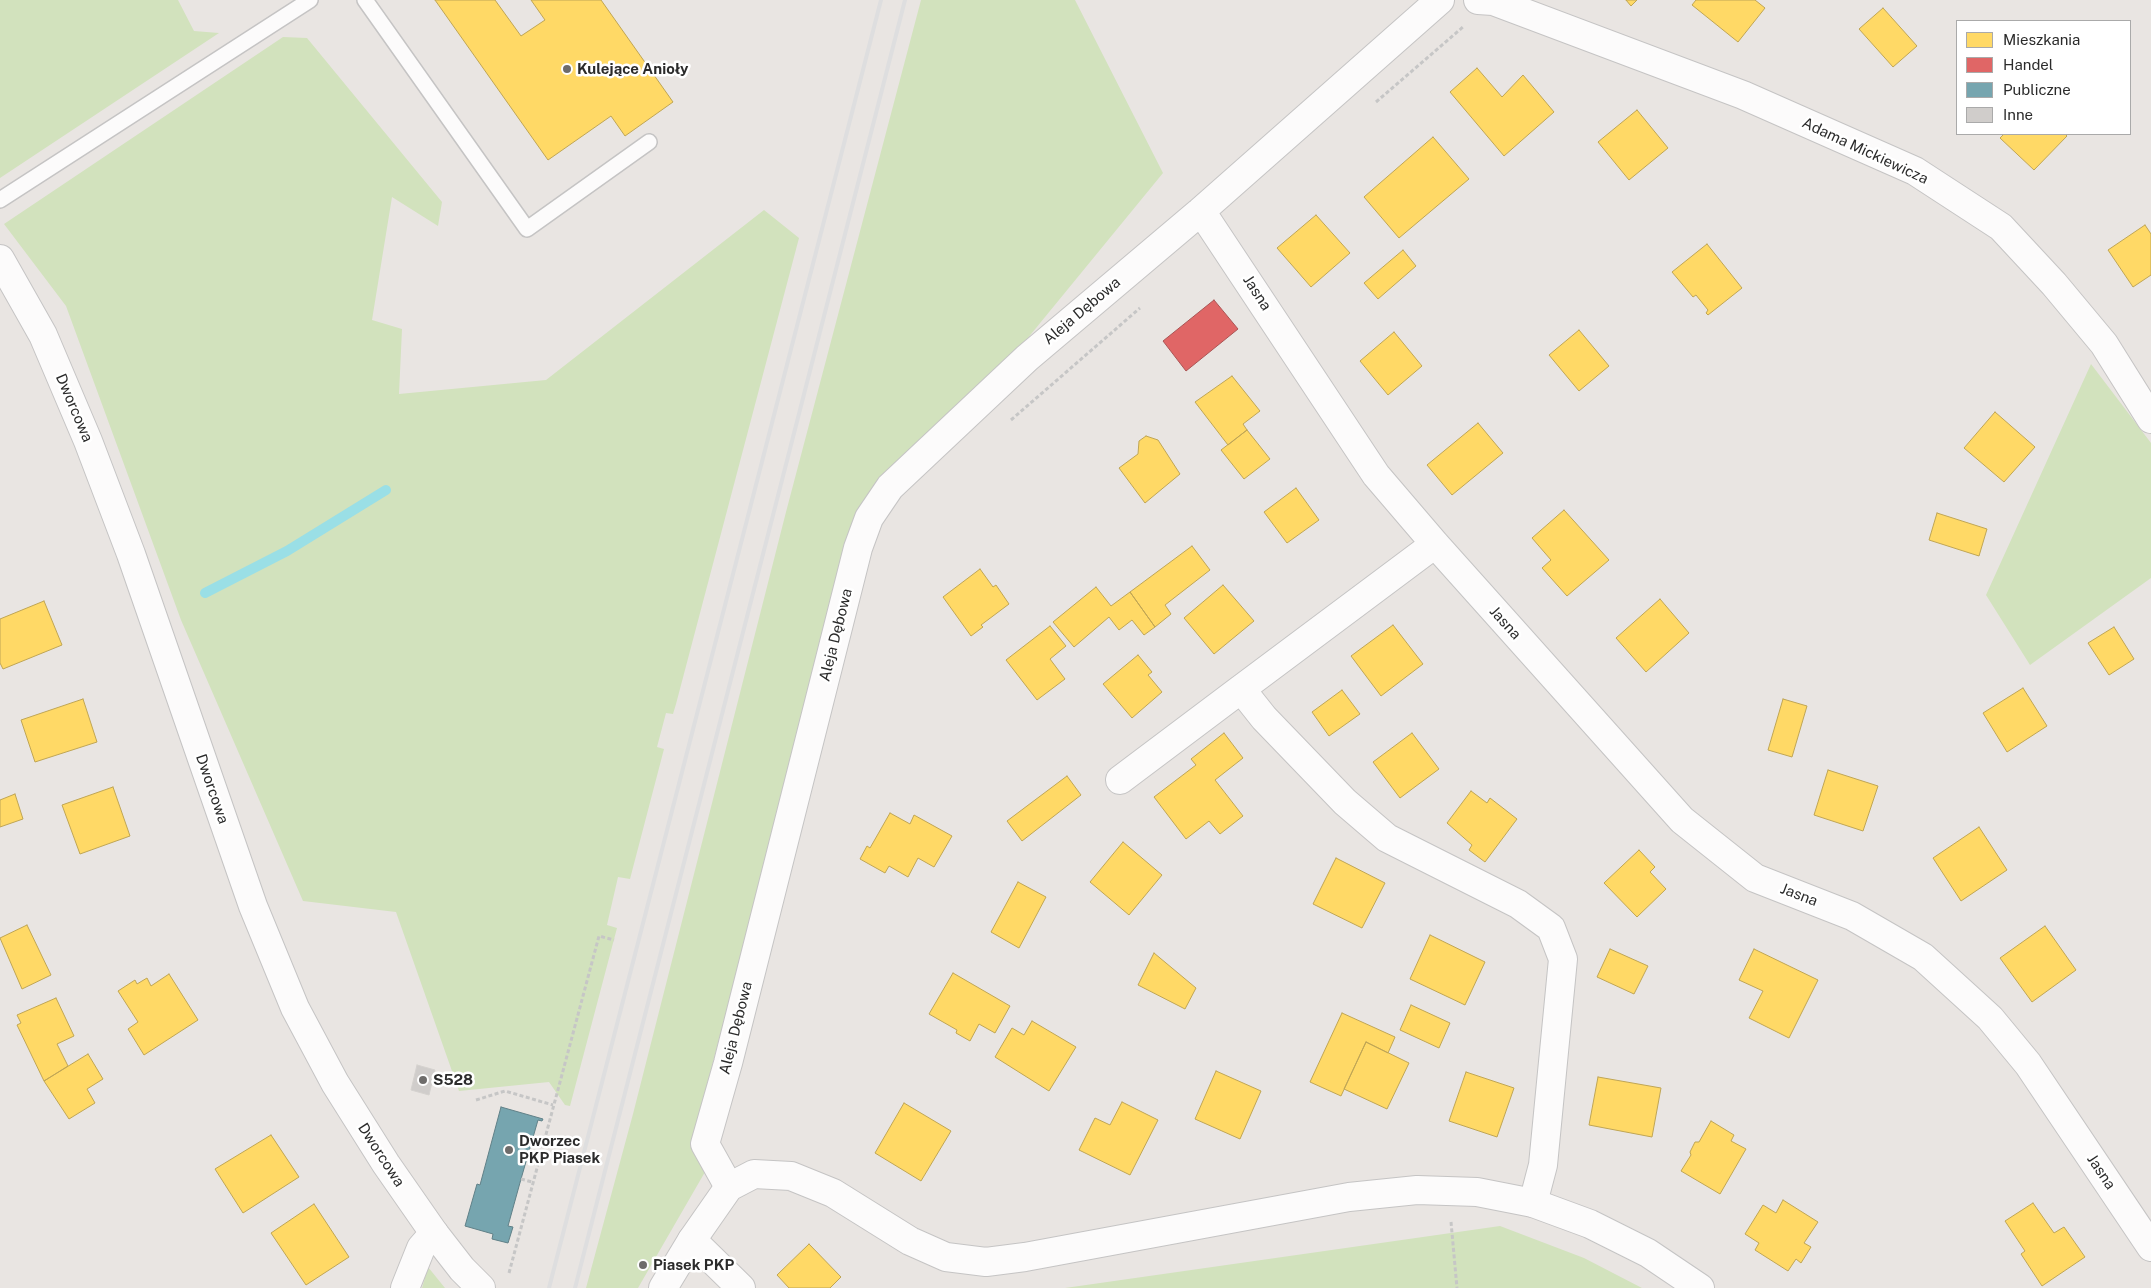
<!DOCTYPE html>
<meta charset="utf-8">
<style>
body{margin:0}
#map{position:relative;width:2151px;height:1288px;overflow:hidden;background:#e9e5e2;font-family:"Public Sans",sans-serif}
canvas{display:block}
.legend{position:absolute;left:1956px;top:20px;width:175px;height:115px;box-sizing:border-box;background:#fff;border:1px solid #aaa;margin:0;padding:6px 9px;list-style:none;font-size:15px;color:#2b2b2b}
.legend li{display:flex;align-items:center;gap:10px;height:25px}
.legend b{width:25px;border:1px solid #aaa}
</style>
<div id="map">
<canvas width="2151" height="1288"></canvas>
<ul class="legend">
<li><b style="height:14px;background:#ffd966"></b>Mieszkania</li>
<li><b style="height:14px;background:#e06666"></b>Handel</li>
<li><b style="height:14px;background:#76a5af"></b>Publiczne</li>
<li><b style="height:14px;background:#d0cdcb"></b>Inne</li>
</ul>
</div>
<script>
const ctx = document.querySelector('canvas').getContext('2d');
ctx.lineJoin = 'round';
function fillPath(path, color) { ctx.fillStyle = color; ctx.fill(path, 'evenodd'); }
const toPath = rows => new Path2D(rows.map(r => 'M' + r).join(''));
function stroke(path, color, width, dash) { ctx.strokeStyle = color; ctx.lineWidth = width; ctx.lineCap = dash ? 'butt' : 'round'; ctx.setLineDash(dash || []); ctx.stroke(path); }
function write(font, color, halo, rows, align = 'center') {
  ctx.font = font + ' "Public Sans",sans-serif'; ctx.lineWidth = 5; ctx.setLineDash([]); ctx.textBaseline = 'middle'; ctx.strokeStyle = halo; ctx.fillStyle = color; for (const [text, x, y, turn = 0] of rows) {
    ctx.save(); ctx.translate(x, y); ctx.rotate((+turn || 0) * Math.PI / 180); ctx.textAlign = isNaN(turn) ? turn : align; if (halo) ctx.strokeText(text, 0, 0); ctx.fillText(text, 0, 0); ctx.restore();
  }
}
const green = toPath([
 [0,0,178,0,194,31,219,33,0,178],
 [921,0,1075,0,1163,173,1018,350,881,488,861,504,691,1145,705,1172,638,1288,586,1288,633,1114,786,512],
 [283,37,307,38,442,202,438,226,392,197,372,320,402,329,399,394,546,380,764,210,799,238,676,704,673,714,666,713,657,747,664,749,630,879,618,877,607,925,617,928,570,1106,565,1105,549,1082,459,1091,396,912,303,901,181,620,66,306,4,224],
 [2091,364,2151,443,2151,578,2030,665,1986,595],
 [1500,1226,1584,1258,1642,1288,1065,1288],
 [428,1267,445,1288,422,1288]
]);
const homes = toPath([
 [435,0,495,0,521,36,545,20,531,0,601,0,673,102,625,136,611,116,548,160,435,0],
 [1626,0,1637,0,1631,6,1626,0],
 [1696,0,1755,0,1765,8,1738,42,1692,5,1696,0],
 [1883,8,1917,46,1893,67,1859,29,1883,8],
 [1477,68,1502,97,1523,75,1554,112,1504,156,1450,92,1477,68],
 [1637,110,1668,148,1629,180,1598,142,1637,110],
 [2004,134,2065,134,2067,136,2034,170,2000,138,2004,134],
 [1433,137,1469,179,1399,238,1364,197,1433,137],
 [1316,215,1350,253,1311,287,1277,248,1316,215],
 [2145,225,2151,234,2151,275,2133,287,2108,250,2145,225],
 [1707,244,1742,288,1708,315,1706,313,1708,310,1696,295,1693,297,1672,272,1707,244],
 [1403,250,1416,266,1378,299,1364,283,1403,250],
 [1579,330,1609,366,1579,391,1549,355,1579,330],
 [1394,332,1422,366,1388,395,1360,361,1394,332],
 [1232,376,1260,411,1243,424,1247,430,1228,445,1195,402,1232,376],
 [1995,412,2035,447,2004,482,1964,448,1995,412],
 [1478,423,1503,453,1452,495,1427,465,1478,423],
 [1247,430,1270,459,1244,479,1221,450,1247,430],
 [1146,436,1158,440,1180,474,1145,503,1119,468,1138,454,1139,441,1146,436],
 [1296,488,1319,520,1287,543,1264,512,1296,488],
 [1564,510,1609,560,1567,596,1542,568,1551,560,1532,538,1564,510],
 [1937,513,1987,529,1979,556,1929,540,1937,513],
 [1192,546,1210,570,1165,605,1171,614,1155,627,1130,592,1192,546],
 [980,569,993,587,996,585,1009,604,981,625,983,627,971,636,943,597,980,569],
 [1223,585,1254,621,1214,654,1184,618,1223,585],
 [1096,587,1111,606,1130,592,1155,627,1144,635,1132,620,1119,630,1109,617,1074,647,1053,622,1096,587],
 [1660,599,1689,633,1646,672,1616,638,1660,599],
 [44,601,62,645,3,669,0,663,0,619,44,601],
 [1393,625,1423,664,1381,696,1351,656,1393,625],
 [1050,626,1066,646,1050,659,1065,679,1037,700,1006,660,1050,626],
 [2114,627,2134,659,2109,675,2088,643,2114,627],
 [1138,655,1152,672,1148,675,1162,692,1132,718,1103,684,1138,655],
 [2023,688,2047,726,2007,752,1983,713,2023,688],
 [1342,690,1360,714,1329,736,1312,712,1342,690],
 [83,699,97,742,35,762,21,720,83,699],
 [1783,699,1807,706,1792,757,1768,750,1783,699],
 [1224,733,1243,758,1215,780,1243,816,1220,834,1209,821,1186,839,1154,797,1196,765,1191,759,1224,733],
 [1412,733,1439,769,1400,798,1373,762,1412,733],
 [1828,770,1878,786,1863,831,1814,815,1828,770],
 [1067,776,1081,795,1022,841,1007,821,1067,776],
 [113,787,130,836,80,854,62,805,113,787],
 [1471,791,1487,803,1490,798,1517,819,1485,862,1469,850,1472,845,1447,823,1471,791],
 [15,794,23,819,0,827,0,800,15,794],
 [890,813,910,824,914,815,952,836,934,867,918,858,908,877,889,866,885,873,860,859,867,846,870,848,890,813],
 [1979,827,2007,870,1961,901,1933,858,1979,827],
 [1123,842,1162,875,1129,915,1090,882,1123,842],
 [1639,850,1655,867,1650,872,1666,889,1637,917,1604,883,1639,850],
 [1336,858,1385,883,1362,928,1313,904,1336,858],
 [1018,882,1046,897,1019,948,991,932,1018,882],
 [27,925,51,975,22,989,0,938,27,925],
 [2045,926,2076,970,2032,1002,2000,958,2045,926],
 [1430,935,1485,962,1465,1005,1410,979,1430,935],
 [1610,949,1648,966,1634,994,1597,977,1610,949],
 [1754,949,1818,980,1789,1038,1749,1018,1763,991,1739,980,1754,949],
 [1154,953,1196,988,1185,1009,1138,985,1154,953],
 [953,973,1010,1006,995,1033,979,1024,970,1041,956,1033,957,1030,929,1014,953,973],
 [169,974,198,1020,144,1055,128,1029,138,1022,118,991,135,980,137,984,147,978,151,986,169,974],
 [56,998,74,1036,57,1044,68,1066,44,1081,17,1025,21,1023,17,1015,56,998],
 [1411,1005,1450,1023,1439,1048,1400,1030,1411,1005],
 [1342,1013,1395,1037,1388,1053,1366,1042,1341,1096,1310,1082,1342,1013],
 [1032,1021,1076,1047,1049,1091,995,1057,1012,1028,1024,1035,1032,1021],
 [1366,1042,1409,1063,1387,1109,1344,1089,1366,1042],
 [88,1054,103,1079,87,1089,95,1103,69,1119,44,1081,88,1054],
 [1216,1071,1261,1091,1240,1139,1195,1119,1216,1071],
 [1466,1072,1514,1088,1497,1137,1449,1121,1466,1072],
 [1598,1077,1661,1088,1652,1137,1589,1125,1598,1077],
 [1122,1102,1158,1120,1130,1175,1079,1150,1095,1118,1110,1125,1122,1102],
 [904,1103,951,1131,921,1181,875,1153,904,1103],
 [1711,1121,1734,1135,1731,1141,1746,1149,1720,1194,1681,1171,1691,1155,1690,1152,1695,1142,1699,1142,1711,1121],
 [271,1135,299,1177,243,1213,215,1169,271,1135],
 [1783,1200,1818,1222,1804,1243,1811,1247,1801,1263,1796,1259,1788,1271,1755,1250,1759,1243,1745,1234,1763,1205,1776,1213,1783,1200],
 [2033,1203,2054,1233,2064,1227,2085,1257,2042,1286,2021,1254,2025,1251,2005,1221,2033,1203],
 [314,1204,349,1257,306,1285,271,1233,314,1204],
 [809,1244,841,1277,830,1288,789,1288,777,1275,809,1244]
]);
const shops = toPath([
 [1214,300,1238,329,1186,371,1163,341,1214,300]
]);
const public = toPath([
 [501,1107,543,1119,542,1121,538,1120,521,1179,508,1226,513,1227,508,1243,492,1239,493,1234,465,1226,477,1184,480,1185,501,1107]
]);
const stream = toPath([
 [205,593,287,551,386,490]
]);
const building = toPath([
 [417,1065,435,1070,429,1095,411,1090,417,1065]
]);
const path = toPath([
 [1376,102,1463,27],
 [1011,420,1140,308],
 [476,1100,505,1091,553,1105],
 [521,1179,532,1182],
 [1451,1222,1457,1288],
 [509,1273,599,936,614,940]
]);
const lane = toPath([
 [365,0,527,229,649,142],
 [0,200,310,0]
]);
const street = toPath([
 [1478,0,1493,1,1743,95,1915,171,2001,227,2054,284,2104,344,2151,419],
 [1201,211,1376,475,1435,544,1682,820,1755,878,1852,916,1923,957,1990,1018,2028,1064,2151,1247],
 [1435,544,1241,689,1264,718,1345,802,1387,838,1518,904,1551,928,1563,959,1543,1165,1533,1203],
 [1120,780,1241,689],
 [729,1187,705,1144,728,1063,858,548,869,518,890,487,1027,358,1201,211,1440,0],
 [692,1240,741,1288],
 [405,1288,421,1248,434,1233]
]);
const secondary = toPath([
 [0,259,43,335,88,441,131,554,253,906,295,1008,335,1083,386,1164,434,1233,462,1269,481,1288],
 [663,1288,692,1240,729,1187,754,1174,791,1176,833,1193,910,1241,946,1257,986,1262,1025,1257,1349,1197,1417,1190,1477,1192,1533,1203,1590,1224,1648,1253,1700,1288]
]);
const rail = toPath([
 [549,1288,881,0],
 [575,1288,905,0]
]);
const markers = [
 [567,69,5,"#6e6c6b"],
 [423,1080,5,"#6e6c6b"],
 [509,1150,5,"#6e6c6b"],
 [643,1265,5,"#6e6c6b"]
];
const poiNames = [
 ["Kulejące Anioły",577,69],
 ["S528",433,1080],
 ["Dworzec",519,1141],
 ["PKP Piasek",519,1158],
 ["Piasek PKP",653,1265]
];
const streetNames = [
 ["Adama Mickiewicza",1865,151,25],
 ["Jasna",1257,293,57],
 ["Aleja Dębowa",1082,311,-40],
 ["Dworcowa",74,408,67],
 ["Jasna",1505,623,48],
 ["Aleja Dębowa",836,635,-76],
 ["Dworcowa",212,789,71],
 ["Jasna",1799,895,21],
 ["Aleja Dębowa",736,1028,-76],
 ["Dworcowa",381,1155,57],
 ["Jasna",2101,1172,56]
];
fillPath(green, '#d2e2bd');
fillPath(homes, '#ffd966');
stroke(homes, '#bfa554', 1);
fillPath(shops, '#e06666');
stroke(shops, '#aa5454', 1);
fillPath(public, '#76a5af');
stroke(public, '#608087', 1);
stroke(stream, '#9adfe6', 10);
fillPath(building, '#d0cdcb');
stroke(building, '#d4d1ce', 1);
stroke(lane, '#c5c4c4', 18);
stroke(street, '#c5c4c4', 30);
stroke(secondary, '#c5c4c4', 30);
stroke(path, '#c6c6c6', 3, [4, 2.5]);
stroke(lane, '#fcfbfb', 15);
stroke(street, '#fcfbfb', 28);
stroke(secondary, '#fcfbfb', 28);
stroke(rail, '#dededf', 4);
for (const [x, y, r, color] of markers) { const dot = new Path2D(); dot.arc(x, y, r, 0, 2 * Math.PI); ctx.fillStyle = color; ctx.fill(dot); stroke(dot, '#fff', 2); }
write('bold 15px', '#2b2b2b', '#fff', poiNames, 'left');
write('15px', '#2b2b2b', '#fff', streetNames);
</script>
